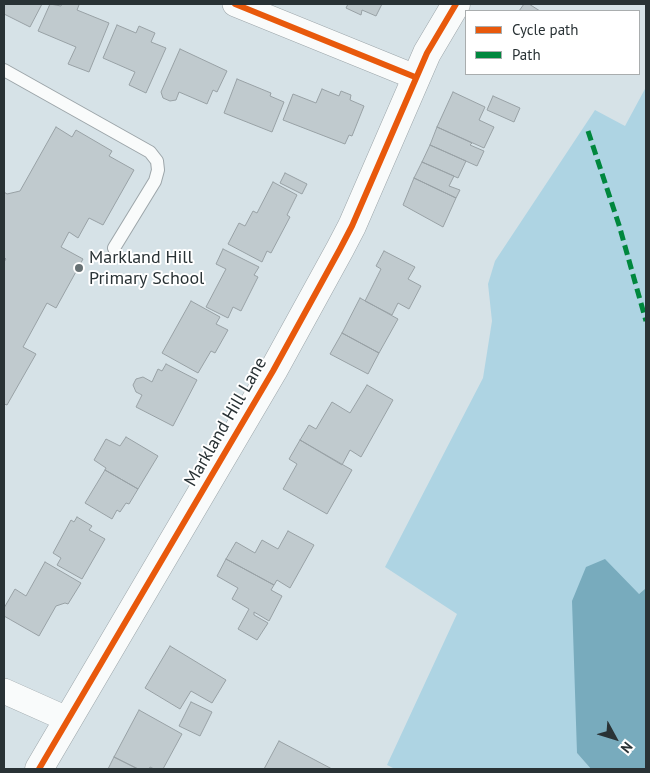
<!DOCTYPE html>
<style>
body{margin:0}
#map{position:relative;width:650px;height:773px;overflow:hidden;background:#d6e2e7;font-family:"PT Sans",sans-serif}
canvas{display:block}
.frame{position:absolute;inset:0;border:5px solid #293235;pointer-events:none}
.legend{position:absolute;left:465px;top:10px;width:175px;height:65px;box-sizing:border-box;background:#fff;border:1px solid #a9adae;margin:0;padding:6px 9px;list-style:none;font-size:15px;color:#293235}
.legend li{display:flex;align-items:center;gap:10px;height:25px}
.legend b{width:25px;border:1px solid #a9adae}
.north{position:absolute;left:590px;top:713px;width:50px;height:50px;-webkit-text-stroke:4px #fff;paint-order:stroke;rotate:129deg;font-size:14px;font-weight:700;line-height:20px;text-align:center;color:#293235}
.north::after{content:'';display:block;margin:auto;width:18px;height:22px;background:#293235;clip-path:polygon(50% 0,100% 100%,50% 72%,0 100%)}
</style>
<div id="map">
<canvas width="650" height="773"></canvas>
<div class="frame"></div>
<ul class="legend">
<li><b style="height:6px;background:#e8590c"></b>Cycle path</li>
<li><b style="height:6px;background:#00873e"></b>Path</li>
</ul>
<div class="north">N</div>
</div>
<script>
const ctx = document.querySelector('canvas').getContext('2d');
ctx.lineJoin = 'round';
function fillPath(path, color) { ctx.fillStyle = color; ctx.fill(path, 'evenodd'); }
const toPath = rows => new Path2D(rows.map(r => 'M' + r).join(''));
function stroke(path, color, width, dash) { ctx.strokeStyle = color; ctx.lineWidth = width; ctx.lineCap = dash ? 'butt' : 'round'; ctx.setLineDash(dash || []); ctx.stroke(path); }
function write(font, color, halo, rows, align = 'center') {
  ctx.font = font + ' "PT Sans",sans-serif'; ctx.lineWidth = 4; ctx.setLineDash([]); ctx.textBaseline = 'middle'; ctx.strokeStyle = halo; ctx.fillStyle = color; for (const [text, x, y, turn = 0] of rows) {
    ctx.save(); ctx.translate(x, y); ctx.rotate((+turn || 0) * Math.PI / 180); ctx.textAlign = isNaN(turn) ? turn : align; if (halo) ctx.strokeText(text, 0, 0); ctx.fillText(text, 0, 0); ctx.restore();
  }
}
const green = toPath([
 [646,87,646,588,639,594,577,753,591,769,395,769,387,765,457,614,385,567,483,378,492,321,488,284,495,261,595,110,625,126]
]);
const water = toPath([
 [605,559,639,594,646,588,646,769,591,769,577,753,572,601,586,567]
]);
const building = toPath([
 [4,4,42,4,30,27,4,14,4,4],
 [50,4,61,6,62,4,77,4,79,5,77,10,109,23,89,72,68,64,76,47,38,31,50,4],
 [348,4,382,4,376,16,362,10,361,15,346,8,348,4],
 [524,4,529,4,540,11,519,11,524,4],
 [117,25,136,33,139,26,155,33,151,42,166,48,146,93,129,85,135,72,103,58,117,25],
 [180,49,227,71,217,92,213,90,207,104,179,92,176,100,170,101,163,98,161,92,180,49],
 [237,79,271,93,270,96,284,102,272,132,224,113,237,79],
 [322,89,339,96,341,91,351,95,350,100,364,106,352,136,349,135,345,144,283,120,293,94,316,103,322,89],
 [453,92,485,107,479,120,494,127,484,148,437,127,453,92],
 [493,96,520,108,514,122,487,110,493,96],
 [56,127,72,137,76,130,112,151,109,156,134,170,103,225,89,218,78,238,69,232,61,247,83,259,56,308,47,303,23,347,36,354,7,405,4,404,4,262,6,259,4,257,4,192,7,194,20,191,56,127],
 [437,127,472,143,470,145,484,151,477,166,430,145,437,127],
 [430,145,466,161,458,178,422,162,430,145],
 [422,162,454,176,449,186,460,190,456,198,414,178,422,162],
 [285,173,307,184,302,194,280,183,285,173],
 [414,178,456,198,443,227,403,205,414,178],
 [273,182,297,195,287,215,290,217,271,253,267,251,262,262,228,244,239,223,245,226,253,211,257,213,273,182],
 [223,249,259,267,254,275,258,277,241,311,233,307,228,318,206,307,226,269,216,264,223,249],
 [384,251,415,267,408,279,421,286,409,309,398,303,392,315,365,301,381,269,376,266,384,251],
 [360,298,398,319,379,353,342,333,360,298],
 [191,301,220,317,216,324,228,330,215,353,211,351,198,373,162,353,191,301],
 [342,333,379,353,368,374,330,354,342,333],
 [166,364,197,380,173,426,136,407,142,395,136,392,133,385,136,379,143,377,152,382,158,369,162,371,166,364],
 [367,385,393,400,361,457,350,450,342,465,300,440,309,425,316,429,332,402,350,413,367,385],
 [126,437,158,456,138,489,105,470,106,468,94,460,106,439,120,446,126,437],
 [300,440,352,470,327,514,283,489,297,464,289,459,300,440],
 [105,470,138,489,129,504,126,503,120,512,117,510,112,519,85,503,105,470],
 [77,517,92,526,89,530,105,539,82,579,57,565,61,558,53,553,71,520,74,522,77,517],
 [288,531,314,545,290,588,277,580,274,585,226,559,236,542,255,553,262,540,278,549,288,531],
 [226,559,274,585,271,590,282,596,269,621,254,612,254,615,268,623,257,640,238,629,249,609,232,599,238,588,217,576,226,559],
 [45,562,81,583,68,604,65,603,56,606,39,636,4,616,4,608,15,589,26,596,45,562],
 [170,646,226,680,212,703,191,691,180,709,145,688,170,646],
 [191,702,212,712,200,736,179,726,191,702],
 [139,710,182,734,163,769,154,769,150,767,149,769,138,769,114,757,139,710],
 [279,741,332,769,264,769,279,741],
 [114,757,138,769,108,769,114,757]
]);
const service = toPath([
 [4,70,150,152,157,161,158,170,155,181,114,248]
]);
const minor = toPath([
 [235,4,415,77],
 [4,691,69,720]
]);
const tertiary = toPath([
 [39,769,273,371,340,249,352,226,427,53,456,4]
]);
const quiet = toPath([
 [588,131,619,225,646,321]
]);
const cycleway = toPath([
 [235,4,415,77],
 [39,769,273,371,340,249,352,226,427,53,456,4]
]);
const markers = [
 [79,268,5,"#667073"]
];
const poiNames = [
 ["Markland Hill",89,258],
 ["Primary School",89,279]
];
const streetNames = [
 ["Markland Hill Lane",226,422,-60]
];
fillPath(green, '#aed4e3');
fillPath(water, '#78abbd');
fillPath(building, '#c0cace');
stroke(building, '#98a1a5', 1);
stroke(service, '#9ca5a9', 14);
stroke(minor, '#9ca5a9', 26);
stroke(tertiary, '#9ca5a9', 29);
stroke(service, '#f9fbfb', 12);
stroke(minor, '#f9fbfb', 25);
stroke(tertiary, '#f9fbfb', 28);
stroke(quiet, '#00873e', 5, [10, 5]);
stroke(cycleway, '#e8590c', 6);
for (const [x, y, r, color] of markers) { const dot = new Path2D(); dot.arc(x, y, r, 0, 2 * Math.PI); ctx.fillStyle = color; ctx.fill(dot); stroke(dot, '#fff', 2); }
write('18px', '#293235', '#fff', poiNames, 'left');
write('18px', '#293235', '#fff', streetNames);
</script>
